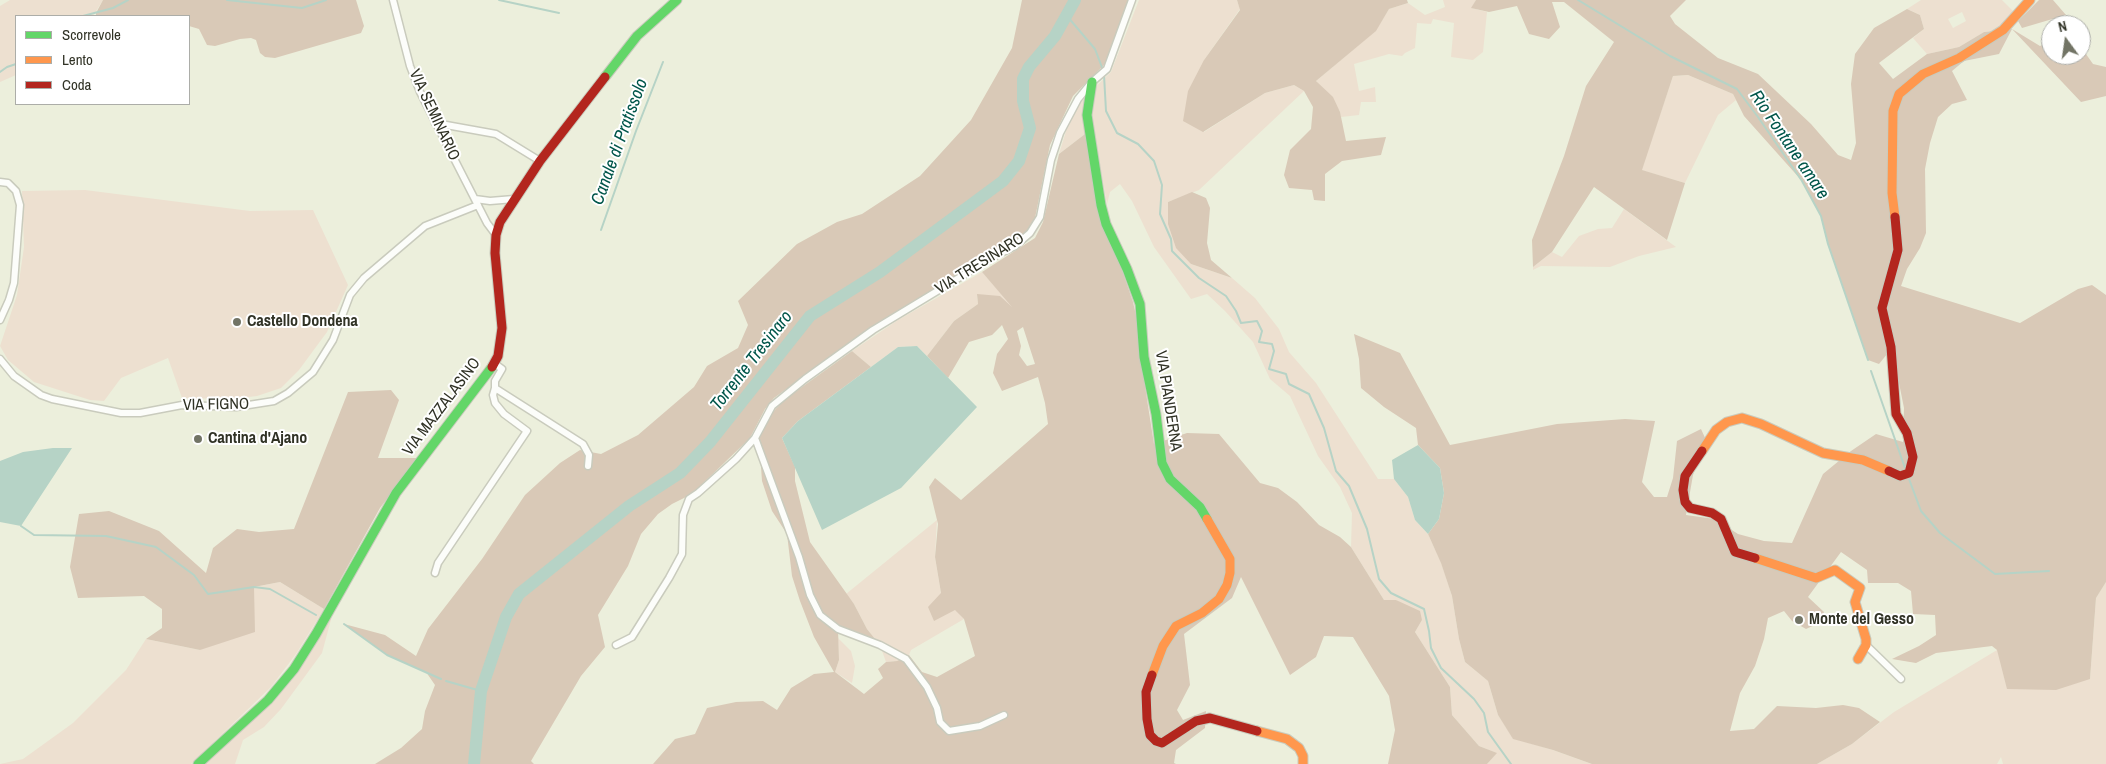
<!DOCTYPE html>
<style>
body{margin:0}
#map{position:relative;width:2106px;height:764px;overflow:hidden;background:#ecefdc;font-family:"Archivo Narrow",sans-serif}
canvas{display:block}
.legend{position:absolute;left:15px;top:15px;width:175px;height:90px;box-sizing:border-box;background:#fff;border:1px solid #acada8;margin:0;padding:6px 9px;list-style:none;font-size:15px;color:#303225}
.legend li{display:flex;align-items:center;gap:10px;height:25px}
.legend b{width:25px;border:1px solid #acada8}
.north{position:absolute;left:2041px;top:15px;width:50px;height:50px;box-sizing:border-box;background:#fff;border:1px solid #acada8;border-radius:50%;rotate:346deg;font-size:14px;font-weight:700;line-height:20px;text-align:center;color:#303225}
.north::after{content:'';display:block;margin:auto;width:18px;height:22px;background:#727465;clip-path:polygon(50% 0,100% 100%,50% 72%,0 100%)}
</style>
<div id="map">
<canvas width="2106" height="764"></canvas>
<ul class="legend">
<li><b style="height:6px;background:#63d668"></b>Scorrevole</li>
<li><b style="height:6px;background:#ff974d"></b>Lento</li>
<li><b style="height:6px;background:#b3261e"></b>Coda</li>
</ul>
<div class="north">N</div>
</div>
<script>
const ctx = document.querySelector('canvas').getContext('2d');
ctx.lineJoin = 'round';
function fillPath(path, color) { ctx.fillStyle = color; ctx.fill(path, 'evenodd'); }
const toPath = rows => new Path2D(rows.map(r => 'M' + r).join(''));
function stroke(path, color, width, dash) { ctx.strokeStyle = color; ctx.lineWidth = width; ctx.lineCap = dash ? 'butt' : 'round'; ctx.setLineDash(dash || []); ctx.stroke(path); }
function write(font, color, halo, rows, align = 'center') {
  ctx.font = font + ' "Archivo Narrow",sans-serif'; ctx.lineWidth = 4; ctx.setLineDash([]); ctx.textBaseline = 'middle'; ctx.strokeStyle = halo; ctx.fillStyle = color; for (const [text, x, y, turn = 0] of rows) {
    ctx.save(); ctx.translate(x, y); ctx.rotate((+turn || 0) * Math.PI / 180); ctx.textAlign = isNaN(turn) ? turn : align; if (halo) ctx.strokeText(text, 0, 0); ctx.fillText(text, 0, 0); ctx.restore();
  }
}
const green = toPath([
 [10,0,103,0,93,16,16,16,16,75,0,82,0,6],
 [1139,0,1237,0,1240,9,1204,60,1204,132,1265,93,1294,85,1304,91,1199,190,1168,202,1191,264,1232,278,1255,298,1279,329,1289,352,1316,383,1378,479,1394,479,1408,497,1415,520,1428,534,1441,562,1452,596,1459,639,1465,662,1488,681,1498,715,1513,738,1553,750,1592,764,1487,764,1496,753,1479,746,1452,715,1450,687,1415,632,1422,620,1396,600,1384,600,1351,547,1352,513,1340,487,1318,456,1290,396,1270,379,1253,342,1225,311,1207,294,1191,299,1154,247,1132,201,1120,184,1110,192,1107,204,1094,131,1085,134,1059,154,1066,131,1077,108,1085,97,1111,72],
 [1443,0,1476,0,1472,8,1487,12,1483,52,1473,60,1451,57,1454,23,1433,19,1431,24,1417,23,1415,48,1405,53,1402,56,1389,54,1354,64,1359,91,1375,87,1376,102,1361,102,1359,115,1341,117,1339,110,1316,81,1375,31,1389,9,1408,3,1425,15,1445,7],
 [1921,0,2002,0,2013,11,1998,30,1984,32,1959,47,1927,54,1913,38,1924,29,1920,15,1907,9],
 [1962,12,1966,21,1953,28,1948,19],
 [1688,75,1733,94,1736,100,1718,115,1685,183,1641,170,1673,76],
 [85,190,250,211,313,210,348,285,327,332,299,370,281,388,257,396,231,399,182,398,168,358,121,378,104,401,90,400,34,382,8,360,0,346,17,295,24,247,22,191],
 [1624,209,1676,247,1639,256,1610,267,1541,266,1533,270,1533,267,1552,252,1562,257,1579,236,1598,229,1612,228],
 [982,272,1017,311,977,295,978,304,954,321,927,356,917,346,898,347,871,367,852,351,898,320],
 [937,520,935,557,941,593,964,619,911,650,909,655,897,661,886,662,880,645,867,629,854,604,846,594],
 [280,582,324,609,296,654,271,687,191,764,0,764,23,759,73,723,126,670,146,639,200,650,254,587],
 [2106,582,2106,764,2003,764,2001,757,1997,764,1817,764,1852,744,1894,712,1997,650,2090,679,2096,598],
 [332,616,322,653,281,709,264,727,243,740,235,764,204,764,310,652],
 [838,638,851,651,855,666,852,683,835,672,839,660]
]);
const forest = toPath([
 [103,0,356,0,364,26,361,33,275,58,265,57,260,53,256,40,251,38,240,39,215,46,207,45,199,29,189,26,189,16,96,16,96,13],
 [1022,0,1128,0,1112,51,1105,64,1073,96,1050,145,1035,218,1023,237,873,326,774,398,765,409,750,438,692,494,672,504,658,514,641,534,628,566,598,615,605,647,581,676,531,761,534,764,375,764,401,748,422,729,425,711,435,685,426,672,387,655,344,624,385,635,416,656,428,629,482,559,525,495,560,463,580,450,601,454,638,435,694,387,707,366,738,348,748,325,738,301,797,244,837,222,862,214,920,176,971,120,1012,48],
 [1237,0,1407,0,1408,3,1389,9,1376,31,1316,81,1333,97,1340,112,1346,141,1386,137,1381,155,1342,161,1325,174,1325,201,1314,200,1312,190,1289,188,1284,175,1290,150,1311,129,1313,107,1304,91,1294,85,1265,93,1203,132,1183,121,1188,91,1204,60,1240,10],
 [1476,0,1686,0,1670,16,1675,24,1718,58,1758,74,1811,124,1838,155,1851,160,1856,143,1851,84,1855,54,1874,28,1907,9,1920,15,1924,29,1879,63,1893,79,1927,54,1959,47,1984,32,2012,29,2040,46,2051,41,2051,55,2081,55,2081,47,2093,64,2106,67,2106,96,2081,102,2012,29,1999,54,1964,61,1952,71,1967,100,1952,104,1938,117,1930,143,1925,169,1926,233,1920,248,1907,269,1901,286,2020,323,2078,289,2092,285,2106,295,2106,582,2096,598,2090,679,2056,690,2007,689,1997,650,1992,646,1936,653,1916,663,1892,659,1919,646,1936,635,1935,615,1913,614,1911,591,1898,583,1868,583,1867,570,1841,552,1808,597,1824,612,1819,623,1806,629,1792,621,1784,611,1768,618,1764,639,1755,666,1740,693,1730,731,1754,729,1777,706,1816,708,1843,705,1859,708,1880,722,1852,744,1817,764,1592,764,1553,750,1513,739,1498,715,1488,681,1465,662,1459,639,1452,596,1441,563,1428,534,1439,519,1444,493,1440,468,1418,445,1416,428,1384,407,1361,388,1359,359,1354,334,1400,353,1450,445,1557,424,1625,419,1655,421,1642,482,1654,497,1667,497,1673,478,1677,441,1701,429,1706,440,1693,475,1686,515,1715,519,1738,534,1764,541,1792,543,1823,474,1851,451,1876,434,1903,442,1904,408,1892,348,1879,364,1868,360,1828,244,1821,216,1802,181,1744,116,1733,94,1688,75,1673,76,1642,170,1685,183,1667,240,1594,187,1552,252,1533,267,1532,240,1564,156,1586,86,1614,42,1564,2,1552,2,1560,27,1549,39,1529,34,1517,6,1489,12,1471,8],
 [2039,0,2053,0,2066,15,2022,28,2018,21],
 [1085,134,1101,224,1121,267,1133,302,1139,329,1141,361,1154,444,1187,433,1219,434,1260,483,1278,488,1297,502,1319,525,1340,537,1351,547,1384,600,1396,600,1420,611,1422,620,1415,632,1450,687,1452,715,1479,746,1497,753,1487,764,1388,764,1395,730,1389,696,1353,637,1324,636,1316,657,1290,675,1241,577,1232,598,1184,634,1190,685,1177,710,1183,720,1206,711,1205,728,1176,750,1174,763,1176,764,653,764,675,739,695,734,707,708,736,702,763,701,777,710,791,688,814,674,834,672,814,637,800,601,792,576,787,534,772,511,762,481,759,438,771,414,784,400,852,351,871,367,798,421,782,438,795,467,795,481,810,542,854,604,867,629,880,645,838,629,839,660,835,672,864,694,883,678,878,669,886,662,897,661,909,655,922,672,937,677,975,656,964,619,955,610,934,621,928,607,941,593,935,557,938,524,929,487,935,478,961,500,1048,424,1045,403,1038,377,1002,391,993,373,997,354,1008,339,1002,325,992,335,969,342,948,378,927,356,954,321,978,304,977,294,1000,296,1012,307,982,272,1035,238,1043,222,1059,154],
 [1023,327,1035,364,1027,366,1019,355,1021,346,1017,331],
 [1192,192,1206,198,1210,208,1207,243,1211,260,1232,278,1191,264,1176,248,1168,224,1168,202],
 [391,390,399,400,378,458,418,458,380,508,324,609,280,582,254,587,255,632,200,650,146,639,162,628,162,609,144,596,78,598,70,567,79,514,109,511,159,531,206,573,213,548,237,529,259,532,294,529,348,392]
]);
const water = toPath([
 [917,346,977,407,901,488,822,530,782,438,798,421,898,347],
 [1418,445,1440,468,1444,493,1439,519,1428,534,1415,520,1408,497,1394,479,1392,460],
 [53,448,72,448,21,526,0,522,0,461,23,452]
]);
const stream = toPath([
 [227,0,302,8,326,0],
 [499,0,559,13],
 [1578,0,1670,56,1737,89,1758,117,1802,181,1821,216,1828,244,1868,360],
 [83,16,113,8,128,0],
 [1067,16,1095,49,1103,70],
 [0,72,7,67,16,64],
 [1104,75,1106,111,1117,133,1138,144,1154,161,1162,185,1160,214,1171,239,1172,251,1199,278,1226,296,1236,311,1241,323,1257,321,1262,331,1259,342,1272,344,1274,351,1269,369,1286,374,1289,384,1309,394,1324,428,1336,471,1349,486,1367,529,1379,579,1391,593,1424,609,1429,631,1431,648,1441,668,1474,699,1484,713,1488,732,1511,764],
 [601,230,636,131,663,62],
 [1871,371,1905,468],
 [1909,479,1921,511,1940,533,1995,574,2049,571],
 [21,526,34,535,106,536,156,547,194,575,208,594,254,587,270,589,316,615],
 [344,624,387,655,441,679],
 [446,681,481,691]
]);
const river = toPath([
 [474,764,481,691,506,617,519,594,629,506,680,473,710,442,810,316,880,272,1003,181,1019,161,1030,128,1023,101,1023,79,1029,67,1055,36,1075,0]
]);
const street = toPath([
 [393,0,410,66,420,92,487,223,496,235],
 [435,123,496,134,540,161],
 [0,182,8,183,16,191,20,205,14,283,9,300,0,320],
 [475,199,490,201,514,199],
 [0,359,14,376,41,395,52,399,121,413,140,413,182,405,236,407,274,401,288,393,313,372,333,340,350,295,364,278,425,226,478,205],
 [495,364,502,369,495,381,495,388,583,444,589,455,588,466],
 [755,438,799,557,810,595,820,615,838,629,880,645,906,659,927,687,937,708,940,722,949,731,980,726,1004,715],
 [435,573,438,563,527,431,504,414,495,403,493,395,495,388],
 [616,645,632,637,669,578,682,554,683,515,689,499,698,493,736,459,755,438,772,406,805,379,873,330,995,256,1015,246,1030,233,1040,217,1051,160,1060,133,1078,99,1092,82,1107,69,1132,0],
 [1866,645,1901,679]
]);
const fast = toPath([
 [605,77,637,36,677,0],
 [1092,82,1087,115,1101,205,1106,224,1127,269,1140,304,1144,357,1156,414,1162,463,1170,479,1200,507,1207,519],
 [198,764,268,700,294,669,316,634,396,493,492,367]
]);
const slow = toPath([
 [1895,217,1892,193,1893,111,1899,94,1923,74,1959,58,2003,30,2030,0],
 [1702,451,1716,430,1727,422,1742,418,1761,424,1823,453,1863,460,1889,471],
 [1755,558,1816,578,1835,570,1860,588,1855,602,1866,639,1866,645,1858,659],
 [1152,675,1163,646,1176,626,1202,613,1219,599,1227,585,1230,573,1230,559,1207,519],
 [1257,731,1287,739,1299,748,1303,756,1303,764]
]);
const jam = toPath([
 [492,367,498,356,502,328,495,253,496,235,500,222,540,161,605,77],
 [1702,451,1685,476,1683,490,1685,502,1690,508,1712,513,1721,519,1735,552,1755,558],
 [1889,471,1900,476,1909,473,1913,457,1907,433,1896,414,1891,347,1882,308,1898,250,1895,217],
 [1152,675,1146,692,1147,719,1150,735,1156,741,1162,743,1196,721,1210,718,1257,731]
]);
const markers = [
 [237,322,5,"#727465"],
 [198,439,5,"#727465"],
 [1799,620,5,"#727465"]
];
const streetNames = [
 ["VIA SEMINARIO",434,115,65],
 ["VIA TRESINARO",980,264,-32],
 ["VIA PIANDERNA",1168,401,81],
 ["VIA FIGNO",216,405,-1],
 ["VIA MAZZALASINO",442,407,-53]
];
const poiNames = [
 ["Castello Dondena",247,322],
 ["Cantina d'Ajano",208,439],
 ["Monte del Gesso",1809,620]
];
const waterNames = [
 ["Canale di Pratissolo",620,142,-70],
 ["Rio Fontane amare",1789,145,56],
 ["Torrente Tresinaro",752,361,-52]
];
fillPath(green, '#ede0d0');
fillPath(forest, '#d9c9b7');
fillPath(water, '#b6d3c6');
stroke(stream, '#b6d3c6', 2);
stroke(river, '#b6d3c6', 12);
stroke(street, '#c9cbbd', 9);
stroke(fast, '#c9cbbd', 11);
stroke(slow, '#c9cbbd', 11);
stroke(jam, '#c9cbbd', 11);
stroke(street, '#fcfdfa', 6);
stroke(fast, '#63d668', 9);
stroke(slow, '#ff974d', 9);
stroke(jam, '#b3261e', 9);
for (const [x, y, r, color] of markers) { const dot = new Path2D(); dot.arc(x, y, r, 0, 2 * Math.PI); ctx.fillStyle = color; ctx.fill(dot); stroke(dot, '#fff', 2); }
write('16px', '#303225', '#fff', streetNames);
write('bold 16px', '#303225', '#fff', poiNames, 'left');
write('italic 18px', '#00564a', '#fff', waterNames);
</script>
